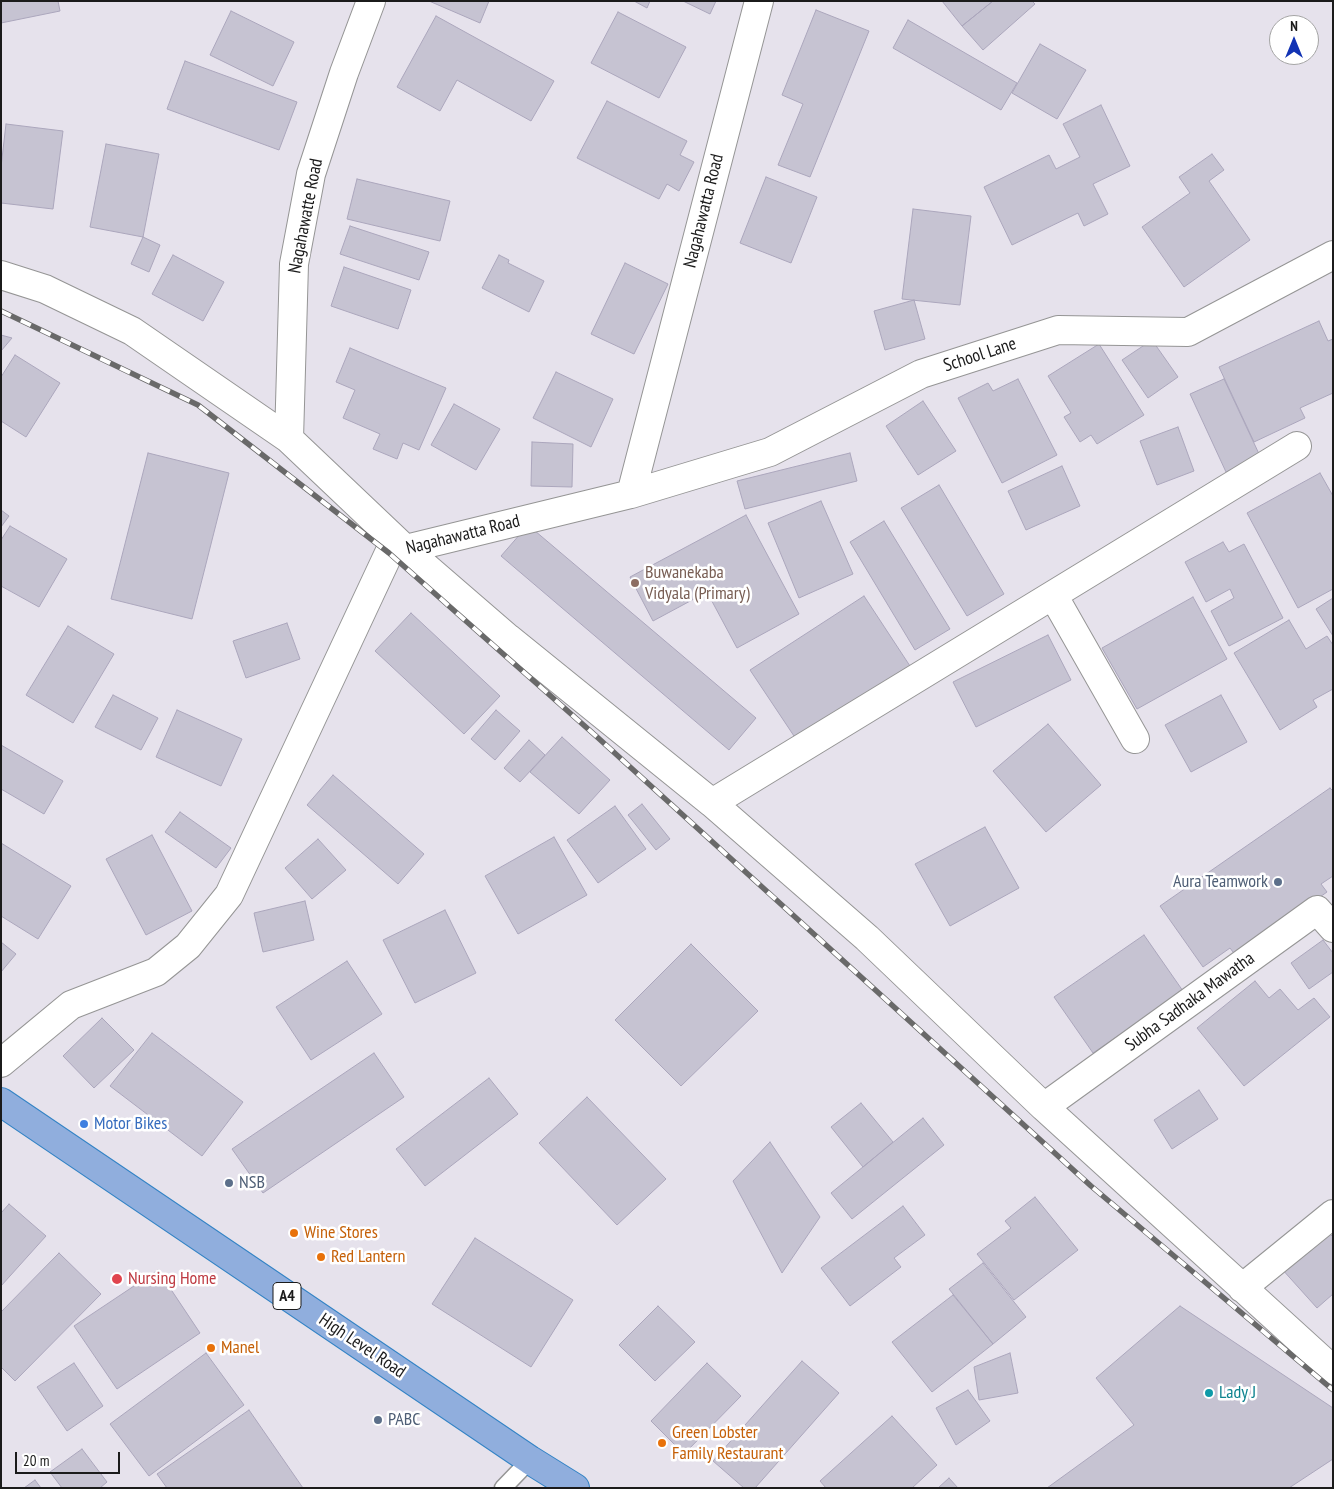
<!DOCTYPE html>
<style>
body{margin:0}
#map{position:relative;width:1334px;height:1489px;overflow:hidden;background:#e6e2ec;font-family:"PT Sans Narrow",sans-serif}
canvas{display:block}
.frame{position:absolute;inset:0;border:2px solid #1b1b1b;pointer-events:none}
.north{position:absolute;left:1269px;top:15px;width:50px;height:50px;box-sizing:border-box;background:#fff;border:1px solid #a4a4a4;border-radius:50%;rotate:0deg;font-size:14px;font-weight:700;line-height:20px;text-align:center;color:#1b1b1b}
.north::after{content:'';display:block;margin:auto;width:18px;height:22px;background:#1233b4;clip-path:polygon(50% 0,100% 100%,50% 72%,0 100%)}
.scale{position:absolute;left:15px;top:1452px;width:105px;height:22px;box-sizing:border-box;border:2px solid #1b1b1b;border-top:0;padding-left:6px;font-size:15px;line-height:18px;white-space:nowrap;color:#1b1b1b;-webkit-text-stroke:4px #fff;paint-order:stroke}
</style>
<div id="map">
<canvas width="1334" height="1489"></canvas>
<div class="frame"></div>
<div class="north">N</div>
<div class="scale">20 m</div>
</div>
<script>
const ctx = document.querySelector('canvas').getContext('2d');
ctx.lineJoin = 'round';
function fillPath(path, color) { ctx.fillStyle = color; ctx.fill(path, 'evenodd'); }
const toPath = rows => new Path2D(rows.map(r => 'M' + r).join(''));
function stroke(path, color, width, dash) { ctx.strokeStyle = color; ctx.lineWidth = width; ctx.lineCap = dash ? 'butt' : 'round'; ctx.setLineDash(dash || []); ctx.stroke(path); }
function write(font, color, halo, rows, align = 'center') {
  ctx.font = font + ' "PT Sans Narrow",sans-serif'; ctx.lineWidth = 5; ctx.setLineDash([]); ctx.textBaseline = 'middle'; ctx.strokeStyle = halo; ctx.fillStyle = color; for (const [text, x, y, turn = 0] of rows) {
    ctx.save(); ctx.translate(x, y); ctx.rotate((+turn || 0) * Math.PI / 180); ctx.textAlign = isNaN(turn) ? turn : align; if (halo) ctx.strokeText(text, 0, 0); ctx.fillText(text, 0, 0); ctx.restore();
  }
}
const building = toPath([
 [1,1,58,1,60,11,1,23,1,1],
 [429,1,489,1,480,23,429,1],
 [634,1,650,1,647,8,634,1],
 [683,1,716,1,710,14,683,1],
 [942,1,993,1,962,26,942,1],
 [993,1,1032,1,1035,4,983,50,962,26,993,1],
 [816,10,869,31,810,177,778,165,803,104,782,95,816,10],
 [231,11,294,42,273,86,210,55,231,11],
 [618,12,686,47,659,98,591,63,618,12],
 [436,16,554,81,531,121,457,80,440,111,397,87,436,16],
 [908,20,1017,83,1001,110,893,48,908,20],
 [1040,44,1086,70,1057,119,1012,93,1040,44],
 [185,61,297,102,279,150,167,109,185,61],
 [607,101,687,141,680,155,694,162,679,191,667,184,659,199,577,158,607,101],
 [1101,105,1130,166,1093,184,1108,214,1084,226,1078,213,1012,245,984,187,1049,155,1056,169,1080,157,1063,124,1101,105],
 [6,124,63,131,53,209,1,203,1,167,6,124],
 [106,144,159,154,143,237,90,227,106,144],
 [1212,154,1224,170,1209,181,1250,240,1184,287,1142,227,1190,193,1179,177,1212,154],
 [766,177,817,197,791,263,740,243,766,177],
 [357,179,450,201,440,241,347,219,357,179],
 [913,209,971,216,960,305,902,299,913,209],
 [350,226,429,252,419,280,340,254,350,226],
 [143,237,160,245,149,272,131,264,143,237],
 [173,255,224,282,203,321,152,294,173,255],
 [499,255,509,260,508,263,544,281,529,312,482,288,499,255],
 [625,263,668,284,634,354,591,334,625,263],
 [344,267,411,290,398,329,331,306,344,267],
 [914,300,925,339,885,350,874,311,914,300],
 [1319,321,1328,341,1333,339,1333,393,1300,408,1305,418,1254,442,1219,367,1319,321],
 [1,335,12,338,1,351,1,335],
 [1152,340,1178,377,1148,398,1122,360,1152,340],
 [1099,344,1144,415,1097,444,1091,435,1080,442,1064,417,1071,413,1048,376,1099,344],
 [350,348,446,388,419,450,403,443,397,459,373,449,380,434,343,418,355,390,336,382,350,348],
 [15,355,60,383,26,437,1,421,1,377,15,355],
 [556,372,613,399,591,447,533,418,556,372],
 [1018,379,1057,455,1002,483,958,398,988,383,993,391,1018,379],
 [1224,379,1260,456,1226,472,1190,394,1224,379],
 [923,401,956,451,918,475,886,426,923,401],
 [454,404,500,429,476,470,431,445,454,404],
 [1178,427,1194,471,1157,485,1140,441,1178,427],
 [532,442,573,444,572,487,531,486,532,442],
 [148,453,229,473,192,619,111,599,148,453],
 [850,453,857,481,745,509,737,481,850,453],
 [1062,466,1080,506,1026,530,1008,491,1062,466],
 [1320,473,1333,496,1333,589,1298,608,1247,513,1320,473],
 [939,485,1004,594,967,616,901,508,939,485],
 [821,501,853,574,799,598,768,523,821,501],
 [1,510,9,516,1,527,1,510],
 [746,515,799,614,737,648,707,592,653,621,630,577,746,515],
 [884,521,950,629,915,650,850,542,884,521],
 [528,525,756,718,729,750,501,556,528,525],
 [10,526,67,559,39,607,1,586,1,540,10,526],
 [1223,542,1229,552,1244,544,1283,618,1229,646,1211,611,1234,598,1230,589,1206,602,1185,562,1223,542],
 [864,596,910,666,796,739,750,670,864,596],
 [1193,597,1227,659,1137,709,1102,648,1193,597],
 [1333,598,1333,636,1316,609,1333,598],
 [411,613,500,696,464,734,375,651,411,613],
 [1289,620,1306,649,1327,636,1333,645,1333,689,1313,700,1317,707,1280,730,1234,653,1289,620],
 [287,623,300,659,246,678,233,641,287,623],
 [68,626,114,654,73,723,26,695,68,626],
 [1048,635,1071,680,976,727,953,682,1048,635],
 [113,695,158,718,141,750,95,727,113,695],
 [1221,695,1247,742,1191,772,1165,725,1221,695],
 [177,710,242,739,221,786,156,757,177,710],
 [496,710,520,731,495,760,471,739,496,710],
 [1048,724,1101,785,1046,832,993,771,1048,724],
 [562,737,610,780,579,814,530,772,562,737],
 [529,740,545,755,520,782,504,768,529,740],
 [1,745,63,781,44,814,1,789,1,745],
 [333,775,424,854,398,884,307,805,333,775],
 [1330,788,1333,791,1333,876,1321,884,1327,892,1236,956,1230,948,1203,967,1160,906,1330,788],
 [642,804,670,839,656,850,628,815,642,804],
 [615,806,646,849,598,883,567,840,615,806],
 [180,812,231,848,216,868,165,832,180,812],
 [985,827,1019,888,950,926,915,864,985,827],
 [152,835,192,911,146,935,106,859,152,835],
 [554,837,587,895,518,934,485,876,554,837],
 [318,839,346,870,312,899,285,868,318,839],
 [1,843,71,886,38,939,1,916,1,843],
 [305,901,314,940,263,952,254,913,305,901],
 [445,910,476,973,415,1003,383,940,445,910],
 [1144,935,1183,991,1093,1053,1054,997,1144,935],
 [1323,940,1333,953,1333,972,1309,989,1291,963,1323,940],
 [1,942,16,954,1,972,1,942],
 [691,944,758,1011,681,1086,615,1020,691,944],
 [347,961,382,1014,311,1060,276,1007,347,961],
 [1255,981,1269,998,1280,989,1298,1010,1314,998,1330,1017,1244,1086,1197,1028,1255,981],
 [102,1018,134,1050,94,1088,63,1056,102,1018],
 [152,1033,243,1102,202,1156,110,1086,152,1033],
 [374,1053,404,1097,263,1193,232,1149,374,1053],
 [489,1078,518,1114,425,1186,396,1149,489,1078],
 [1199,1090,1218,1119,1172,1149,1154,1120,1199,1090],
 [587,1097,666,1179,617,1225,539,1143,587,1097],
 [861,1103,893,1142,863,1167,831,1127,861,1103],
 [923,1118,944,1145,852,1219,831,1193,923,1118],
 [770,1142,820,1217,782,1273,733,1181,770,1142],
 [1035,1197,1078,1250,1014,1300,977,1254,1011,1228,1005,1221,1035,1197],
 [9,1204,46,1236,1,1286,1,1213,9,1204],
 [903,1206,925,1235,894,1258,901,1267,850,1306,821,1268,903,1206],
 [1325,1229,1333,1237,1333,1294,1317,1308,1281,1268,1325,1229],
 [475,1238,573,1300,531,1367,432,1304,475,1238],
 [59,1253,101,1294,15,1381,1,1367,1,1312,59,1253],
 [983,1263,1026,1317,993,1344,949,1289,983,1263],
 [158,1270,200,1333,117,1389,74,1326,158,1270],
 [953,1295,993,1344,932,1392,892,1342,953,1295],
 [658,1306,695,1342,655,1381,619,1345,658,1306],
 [1180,1306,1333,1408,1333,1459,1289,1488,1047,1488,1134,1425,1096,1378,1180,1306],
 [206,1353,244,1405,149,1476,110,1424,206,1353],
 [1010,1353,1018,1393,979,1400,974,1367,1010,1353],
 [802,1361,839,1393,755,1488,744,1488,713,1461,802,1361],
 [74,1363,103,1406,67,1431,37,1387,74,1363],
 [707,1363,741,1396,684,1454,651,1421,707,1363],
 [968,1390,990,1421,956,1445,936,1408,968,1390],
 [249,1410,303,1488,167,1488,157,1474,249,1410],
 [892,1416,937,1465,912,1488,826,1488,820,1481,892,1416],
 [82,1449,107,1482,100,1488,62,1488,50,1472,82,1449],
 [949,1478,958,1488,938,1488,949,1478],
 [35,1480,41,1488,24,1488,35,1480]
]);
const lane = toPath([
 [503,1488,530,1460]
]);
const street = toPath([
 [1,275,45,289,132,331,289,439,405,549,508,638,712,803,867,938,1044,1107,1333,1370],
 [289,439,294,264,311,174,344,73,371,1],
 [631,494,770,452,921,374,1058,330,1188,332,1333,255],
 [1053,595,1135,739],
 [712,803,1297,446],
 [1,1063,71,1005,156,972,188,946,229,895,389,553,631,494,759,1],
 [1044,1107,1317,910,1333,928],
 [1242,1288,1333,1214]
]);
const highway = toPath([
 [1,1102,530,1460,575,1488]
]);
const rail = toPath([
 [1,311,198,405,389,553,596,736,1091,1186,1333,1390]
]);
const markers = [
 [635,583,5,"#8d6e63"],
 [1278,882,5,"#5c6f8a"],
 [84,1124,5,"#3f7fe0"],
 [229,1183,5,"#5c6f8a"],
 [294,1233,5,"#e8710a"],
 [321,1257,5,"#e8710a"],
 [117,1279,6,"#e0444e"],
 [211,1348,5,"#e8710a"],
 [1209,1393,5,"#0f9aa8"],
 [378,1420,5,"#5c6f8a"],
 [662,1443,5,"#e8710a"]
];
const shields = [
 [287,1296,28]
];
const shieldNames = [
 ["A4",287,1296]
];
const streetNames = [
 ["Nagahawatta Road",704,211,-76],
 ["Nagahawatte Road",306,216,-79],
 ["School Lane",980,355,-18],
 ["Nagahawatta Road",463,535,-14],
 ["Subha Sadhaka Mawatha",1190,1002,-36],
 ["High Level Road",362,1346,34]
];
const educationNames = [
 ["Buwanekaba",645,573],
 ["Vidyala (Primary)",645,594]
];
const serviceNames = [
 ["Aura Teamwork",1268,882,"right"],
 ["NSB",239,1183],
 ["PABC",388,1420]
];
const shopNames = [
 ["Motor Bikes",94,1124]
];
const foodNames = [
 ["Wine Stores",304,1233],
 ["Red Lantern",331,1257],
 ["Manel",221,1348],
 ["Green Lobster",672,1433],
 ["Family Restaurant",672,1454]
];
const healthNames = [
 ["Nursing Home",128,1279]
];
const cultureNames = [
 ["Lady J",1219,1393]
];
fillPath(building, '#c6c3d2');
stroke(building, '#aba6bc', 1);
stroke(lane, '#959595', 19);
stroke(street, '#959595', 30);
stroke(highway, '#3383c5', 30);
stroke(lane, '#fff', 16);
stroke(street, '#fff', 28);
stroke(highway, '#90aedd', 28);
stroke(rail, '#696969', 5.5);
stroke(rail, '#fff', 4, [11]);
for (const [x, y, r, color] of markers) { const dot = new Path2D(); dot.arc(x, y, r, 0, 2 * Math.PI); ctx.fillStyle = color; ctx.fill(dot); stroke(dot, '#fff', 2); }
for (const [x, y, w] of shields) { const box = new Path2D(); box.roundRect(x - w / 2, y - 13.5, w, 27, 4); ctx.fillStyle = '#fff'; ctx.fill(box); stroke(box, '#1b1b1b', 1); }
write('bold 16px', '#1b1b1b', null, shieldNames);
write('18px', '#1b1b1b', '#fff', streetNames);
write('18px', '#785e54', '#fff', educationNames, 'left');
write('18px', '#4e5e75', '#fff', serviceNames, 'left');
write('18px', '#366cbe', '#fff', shopNames, 'left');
write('18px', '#c56008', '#fff', foodNames, 'left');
write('18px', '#be3a42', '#fff', healthNames, 'left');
write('18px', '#0d838f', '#fff', cultureNames, 'left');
</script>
